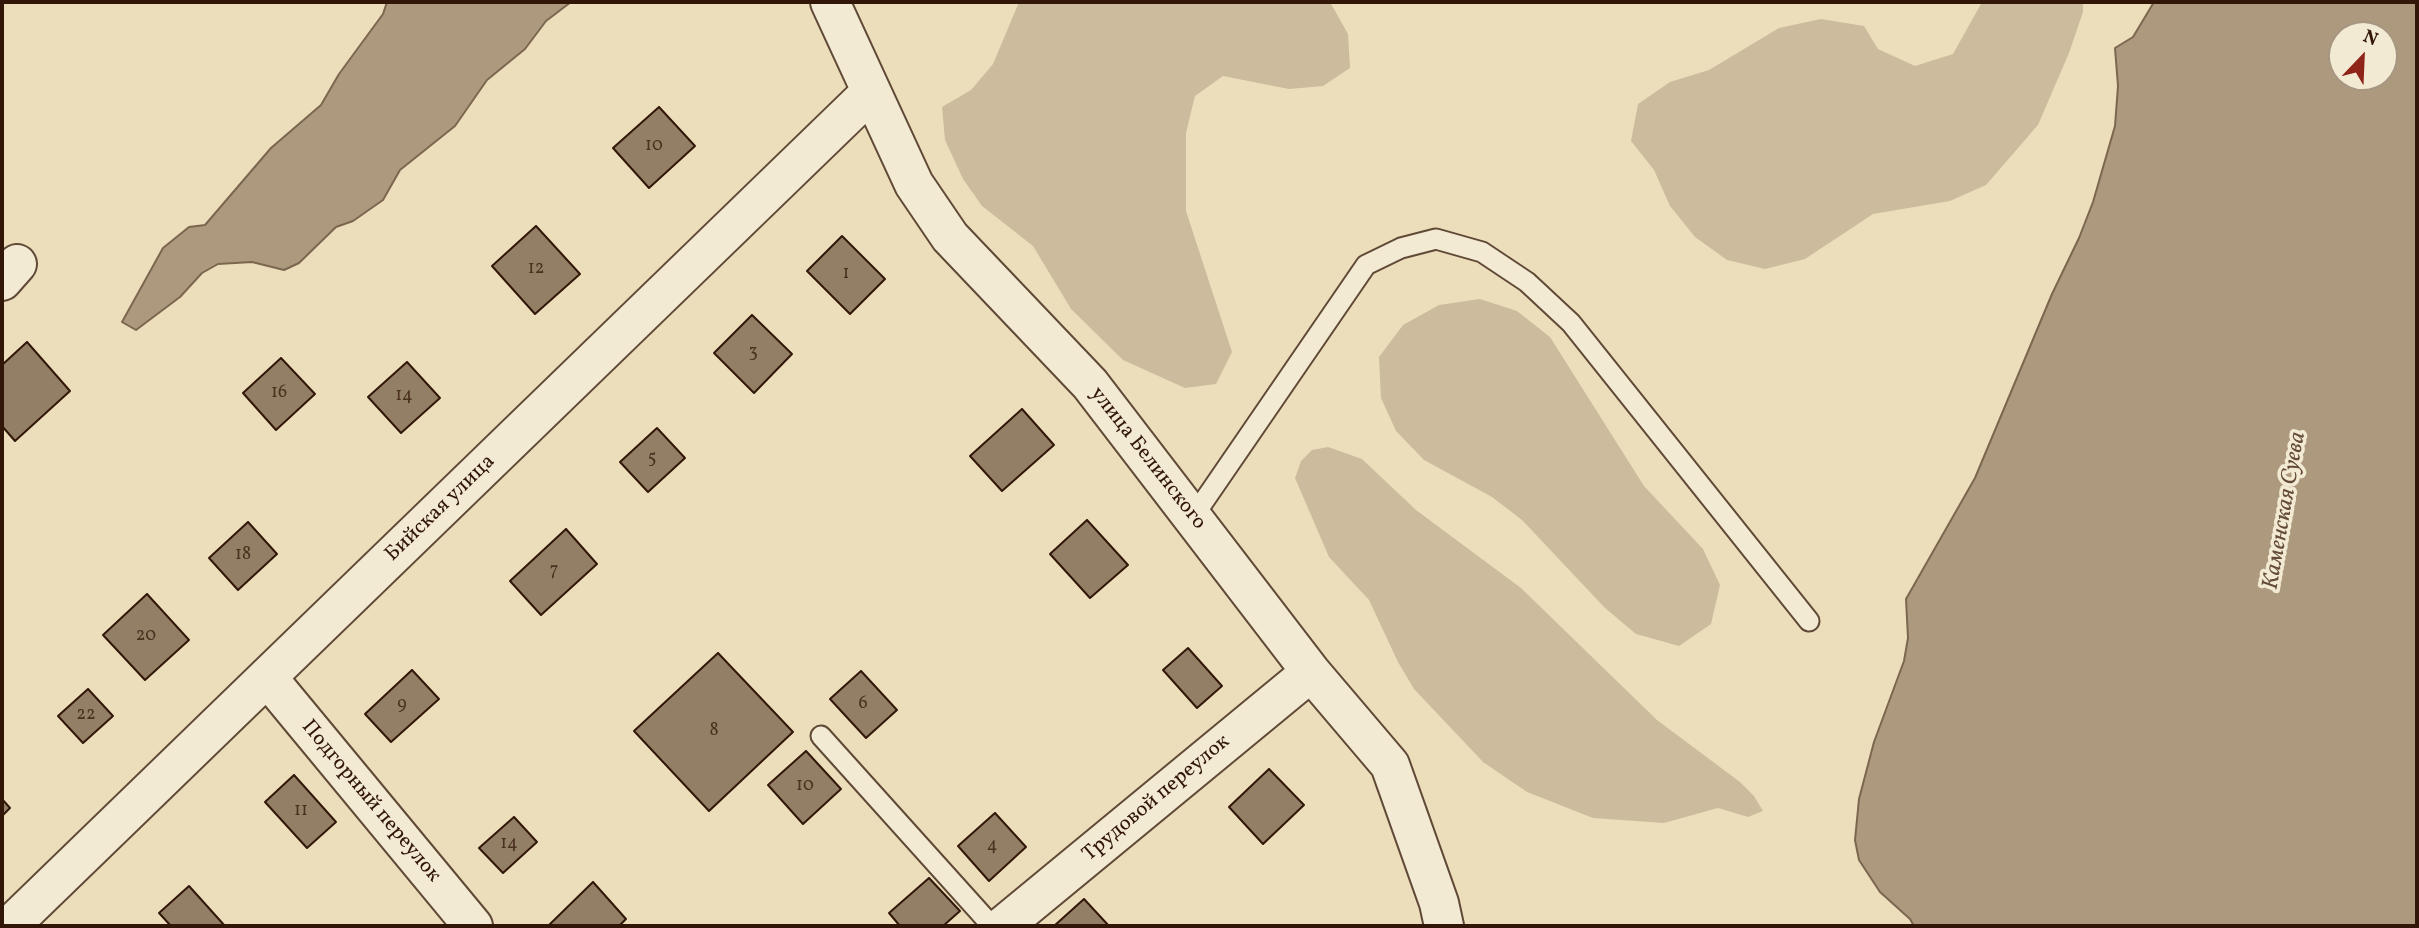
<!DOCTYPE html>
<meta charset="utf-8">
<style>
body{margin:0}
#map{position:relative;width:2419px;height:928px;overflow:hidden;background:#ecdebb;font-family:Vollkorn,serif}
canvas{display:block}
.frame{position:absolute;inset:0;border:4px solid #321709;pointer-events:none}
.north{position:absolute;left:2328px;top:21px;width:70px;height:70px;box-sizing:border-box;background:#f3ead3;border:2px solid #a69682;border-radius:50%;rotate:23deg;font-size:19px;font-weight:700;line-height:28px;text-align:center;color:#321709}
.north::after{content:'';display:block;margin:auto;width:24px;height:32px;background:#8f2418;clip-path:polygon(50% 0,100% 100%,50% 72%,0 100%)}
</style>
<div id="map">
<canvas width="2419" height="928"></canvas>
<div class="frame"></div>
<div class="north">N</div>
</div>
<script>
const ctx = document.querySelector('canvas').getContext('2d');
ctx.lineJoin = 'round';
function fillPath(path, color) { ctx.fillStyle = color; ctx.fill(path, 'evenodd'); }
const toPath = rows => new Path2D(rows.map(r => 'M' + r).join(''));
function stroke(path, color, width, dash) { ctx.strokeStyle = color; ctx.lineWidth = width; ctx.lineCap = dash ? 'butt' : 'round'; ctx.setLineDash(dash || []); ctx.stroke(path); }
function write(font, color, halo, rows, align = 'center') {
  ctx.font = font + ' Vollkorn,serif'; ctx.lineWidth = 7; ctx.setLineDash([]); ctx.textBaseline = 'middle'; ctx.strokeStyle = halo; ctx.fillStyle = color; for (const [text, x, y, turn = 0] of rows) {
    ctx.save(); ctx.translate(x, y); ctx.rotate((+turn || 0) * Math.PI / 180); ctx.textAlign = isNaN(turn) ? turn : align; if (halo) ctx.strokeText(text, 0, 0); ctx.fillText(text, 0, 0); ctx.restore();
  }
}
const green = toPath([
 [1019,2,1330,2,1348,34,1350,68,1323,86,1289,89,1223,76,1195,96,1186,133,1186,211,1232,352,1216,384,1185,388,1123,360,1071,309,1033,246,982,206,963,179,945,140,942,107,971,90,993,64],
 [1982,2,2083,2,2083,12,2069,53,2038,125,1986,185,1950,201,1873,214,1805,259,1765,269,1727,260,1695,237,1670,206,1654,170,1631,141,1638,104,1670,82,1709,70,1779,28,1821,19,1864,26,1878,49,1915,66,1953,54],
 [1480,299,1517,311,1550,337,1644,486,1703,549,1720,585,1711,624,1679,646,1636,634,1605,608,1522,520,1492,497,1424,460,1396,431,1381,398,1379,357,1403,325,1439,305],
 [1328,447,1362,459,1416,510,1521,588,1657,720,1740,782,1754,796,1763,811,1748,817,1718,808,1664,823,1593,818,1527,792,1483,762,1414,689,1398,662,1369,600,1329,557,1295,478,1301,461,1312,450]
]);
const water = toPath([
 [387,2,571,2,546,21,525,49,487,80,455,126,400,170,383,200,353,221,336,227,299,263,284,270,252,262,218,264,202,273,180,297,136,330,122,322,163,248,189,227,205,225,271,148,321,105,339,74,383,14,387,2],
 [2154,2,2417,2,2417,926,1914,926,1910,919,1880,892,1859,860,1855,840,1859,799,1874,742,1904,661,1908,638,1906,599,1975,478,2052,294,2079,238,2093,202,2115,126,2118,86,2115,48,2133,37,2154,2],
 [2342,35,2384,35,2384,77,2342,77,2342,35]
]);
const building = toPath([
 [659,107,695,146,649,188,613,148,659,107],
 [536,226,580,274,535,314,492,266,536,226],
 [842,236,885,279,850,314,807,271,842,236],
 [752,315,792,354,754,393,714,353,752,315],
 [27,342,70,391,15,441,2,426,2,365,27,342],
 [281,358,315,394,276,430,243,393,281,358],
 [407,362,440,398,401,433,368,397,407,362],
 [1022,409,1054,445,1002,491,970,456,1022,409],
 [657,428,685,458,648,492,620,462,657,428],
 [1087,520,1128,565,1090,598,1050,554,1087,520],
 [248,522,277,554,238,590,209,558,248,522],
 [566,529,597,564,541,615,510,581,566,529],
 [147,594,189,640,145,680,103,635,147,594],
 [1188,648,1222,686,1197,708,1163,670,1188,648],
 [718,653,793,732,709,811,634,731,718,653],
 [412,670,439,699,391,742,365,714,412,670],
 [861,671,897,710,866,738,830,699,861,671],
 [88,689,113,716,83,743,58,716,88,689],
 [806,751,841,789,803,824,768,785,806,751],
 [1269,769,1304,805,1263,844,1229,807,1269,769],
 [294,775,336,822,307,848,265,802,294,775],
 [2,799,10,808,2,816,2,799],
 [995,813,1026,847,989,881,958,846,995,813],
 [514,817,537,842,503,873,479,848,514,817],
 [929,878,960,911,943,926,900,926,889,913,929,878],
 [593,882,626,919,619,926,548,926,593,882],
 [189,886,225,926,171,926,159,913,189,886],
 [1084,899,1109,926,1054,926,1084,899]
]);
const lane = toPath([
 [1193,517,1366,265,1401,248,1436,239,1482,252,1527,282,1571,323,1809,621],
 [821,736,992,926]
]);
const street = toPath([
 [830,2,914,184,950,237,1090,384,1311,672,1390,765,1439,903,1444,926],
 [2,281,17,264],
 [267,677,473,926],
 [10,926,871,92],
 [1003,926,1311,672]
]);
const numberNames = [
 ["10",654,147],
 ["12",536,270],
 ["1",846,275],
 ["3",753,354],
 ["16",279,394],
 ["14",404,397],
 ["5",652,460],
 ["18",243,556],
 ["7",554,572],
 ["20",146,637],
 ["6",863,705],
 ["9",402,706],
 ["22",86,716],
 ["8",714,732],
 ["10",805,787],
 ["11",301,812],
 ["14",509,845],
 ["4",992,847]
];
const streetNames = [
 ["улица Белинского",1147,459,52],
 ["Бийская улица",441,509,-44],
 ["Трудовой переулок",1157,799,-40],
 ["Подгорный переулок",370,802,50]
];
const waterNames = [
 ["Каменская Суева",2286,511,-80]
];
fillPath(green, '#ccbc9d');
fillPath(water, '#ad9a7e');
stroke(water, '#7c664f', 2);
fillPath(building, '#937e66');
stroke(building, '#321709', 2);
stroke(lane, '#604936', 23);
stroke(street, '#604936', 42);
stroke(lane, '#f3ead3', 19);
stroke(street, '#f3ead3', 38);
write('18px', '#4a3120', null, numberNames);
write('21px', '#321709', '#f3ead3', streetNames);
write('italic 23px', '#634b38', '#f3ead3', waterNames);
</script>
